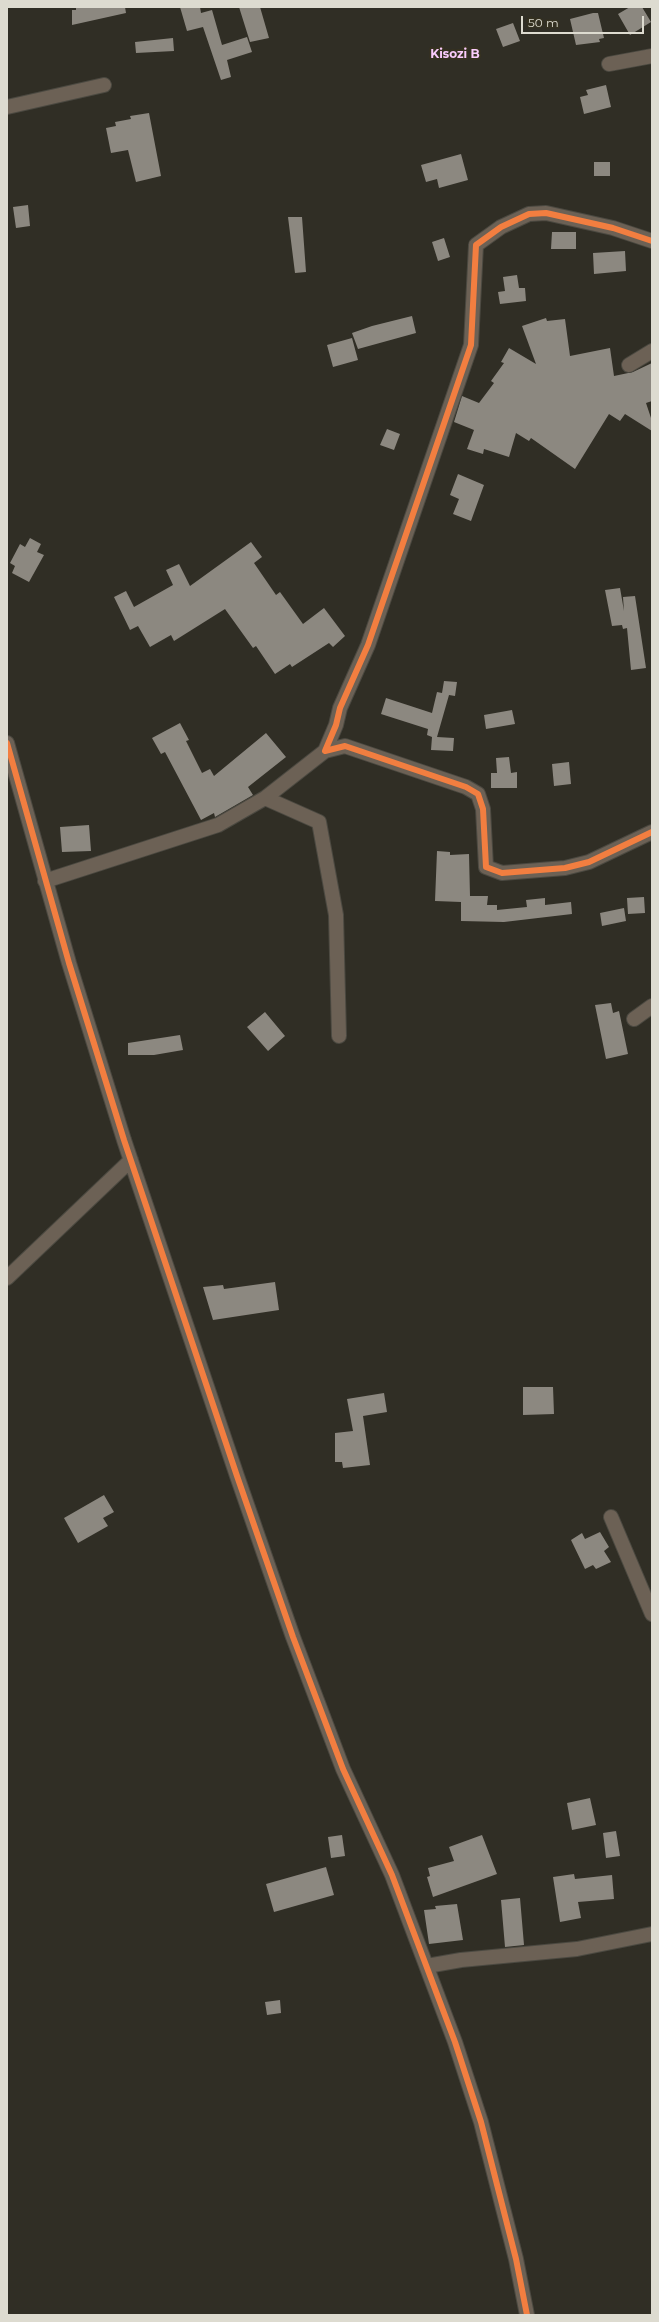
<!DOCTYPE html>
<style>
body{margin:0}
#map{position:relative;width:659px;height:2322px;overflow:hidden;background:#302e25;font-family:Montserrat,sans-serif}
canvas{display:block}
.frame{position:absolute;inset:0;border:8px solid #dddbd0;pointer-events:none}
.scale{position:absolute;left:521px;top:16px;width:123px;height:18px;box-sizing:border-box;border:2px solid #dddbd0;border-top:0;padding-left:5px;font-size:12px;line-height:14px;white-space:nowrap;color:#dddbd0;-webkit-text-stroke:3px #353120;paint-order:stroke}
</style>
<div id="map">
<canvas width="659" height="2322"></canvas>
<div class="frame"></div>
<div class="scale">50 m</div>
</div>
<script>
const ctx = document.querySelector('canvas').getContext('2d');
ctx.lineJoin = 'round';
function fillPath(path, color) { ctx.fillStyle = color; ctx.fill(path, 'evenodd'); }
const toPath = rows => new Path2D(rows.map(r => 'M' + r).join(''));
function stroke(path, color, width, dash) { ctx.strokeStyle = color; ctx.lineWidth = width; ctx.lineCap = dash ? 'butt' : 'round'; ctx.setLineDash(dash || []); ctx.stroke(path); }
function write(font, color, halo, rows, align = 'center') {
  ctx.font = font + ' Montserrat,sans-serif'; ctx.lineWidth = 4; ctx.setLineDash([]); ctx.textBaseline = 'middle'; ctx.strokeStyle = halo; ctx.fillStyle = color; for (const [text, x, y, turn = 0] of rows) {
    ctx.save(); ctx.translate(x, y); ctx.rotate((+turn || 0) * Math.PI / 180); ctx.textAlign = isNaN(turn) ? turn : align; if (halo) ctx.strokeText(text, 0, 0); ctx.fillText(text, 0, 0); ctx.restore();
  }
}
const building = toPath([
 [76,7,125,7,126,13,72,25,72,10,76,10],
 [180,7,200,7,201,13,212,10,222,45,247,37,252,52,227,60,231,77,221,80,203,27,187,31],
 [239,7,260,7,269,38,250,42],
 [630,7,642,7,651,22,630,35,618,14],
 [593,13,598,13,604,38,599,39,600,42,576,45,570,19],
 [513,23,520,41,503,47,496,29],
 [173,38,174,51,136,53,135,42],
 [606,85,611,107,584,114,580,97,588,95,586,90],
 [149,113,161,176,136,182,128,150,111,153,106,128,116,126,115,122,131,119,130,116],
 [461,154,468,180,439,188,437,179,426,182,421,165],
 [594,162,610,162,610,176,594,176],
 [28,205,30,226,16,228,13,207],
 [288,217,302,217,306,272,295,273],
 [552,232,576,232,576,249,551,249],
 [444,238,450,257,438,261,432,242],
 [625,251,626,271,594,274,593,253],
 [517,275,519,288,525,288,526,301,500,304,498,292,505,291,503,277],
 [412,316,416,333,358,349,352,333,372,326],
 [546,318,547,321,565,319,570,356,610,348,614,376,633,372,652,363,652,401,646,403,652,421,652,431,625,414,620,421,609,414,575,469,531,438,529,441,516,433,509,457,484,449,483,454,467,449,474,430,454,422,462,396,479,403,494,383,491,381,504,363,501,362,509,348,536,364,522,326],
 [352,338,358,360,333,367,327,345],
 [387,429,400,434,394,450,380,445],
 [458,474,484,485,471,521,453,514,459,499,450,495],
 [30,538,41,544,37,552,44,555,29,582,12,573,15,566,10,563,20,544,25,547],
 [251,542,262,557,254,563,276,595,280,592,303,624,324,608,345,636,333,647,329,643,292,667,290,664,275,674,256,646,253,648,225,609,174,641,171,635,150,647,138,626,130,630,114,597,126,591,134,607,173,585,166,570,179,564,190,586],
 [620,588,624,611,623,597,635,596,646,668,631,670,627,628,623,629,622,625,612,626,605,590],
 [444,681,457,682,455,696,449,695,437,737,454,738,453,751,431,750,432,737,427,735,428,729,381,714,386,698,432,713,437,692,442,693],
 [512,710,515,724,486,729,484,715],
 [180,723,189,740,186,741,202,773,210,769,214,776,266,733,286,757,248,787,253,795,215,817,214,813,201,820,165,752,161,754,152,738],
 [509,757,511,773,517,772,517,788,491,788,491,773,497,773,496,758],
 [569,762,571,784,554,786,552,764],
 [89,825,91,851,62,852,60,827],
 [437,851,450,852,450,855,469,854,470,896,488,896,487,905,497,905,497,910,527,907,526,900,545,898,545,905,571,902,572,914,504,922,461,921,461,902,435,901],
 [644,897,645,913,628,914,627,898],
 [624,908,626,921,602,926,600,913],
 [611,1003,613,1013,619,1011,628,1054,606,1059,595,1005],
 [265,1012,285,1036,268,1051,247,1027],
 [180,1035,183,1050,154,1055,128,1055,128,1043],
 [275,1282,279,1310,213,1320,203,1287,223,1285,224,1289],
 [523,1387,553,1387,554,1414,523,1415],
 [384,1393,387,1412,363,1416,370,1465,343,1468,342,1462,335,1462,335,1433,353,1431,347,1399],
 [104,1495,114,1512,103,1518,108,1526,78,1543,64,1518],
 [600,1532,609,1547,604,1551,611,1562,596,1569,593,1565,585,1569,571,1540,582,1533,585,1539],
 [590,1798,596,1825,572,1830,567,1803],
 [616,1831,620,1856,606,1858,603,1833],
 [342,1835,345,1856,331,1858,328,1837],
 [482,1835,497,1874,433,1897,427,1877,430,1876,428,1868,454,1861,449,1847],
 [326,1867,334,1895,274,1912,266,1884],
 [574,1874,575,1879,612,1875,614,1899,578,1902,581,1918,560,1922,553,1877],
 [520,1898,524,1945,505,1947,501,1900],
 [457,1904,463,1940,429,1944,424,1910,436,1909,435,1906],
 [280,2000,281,2013,267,2015,265,2002]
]);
const minor = toPath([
 [609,64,652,56],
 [7,107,104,85],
 [652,241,613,228,546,213,529,214,501,227,476,245,471,345,368,645,340,708,336,725,325,751,345,746,466,787,478,794,483,809,486,867,502,873,565,868,589,862,652,832],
 [629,365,652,351],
 [7,743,69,963,124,1140,237,1476,293,1637,343,1769,392,1875,455,2042,481,2122,516,2259,527,2315],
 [265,798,319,822,336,915,339,1036],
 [45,881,218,825,265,798,325,751],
 [634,1019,652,1006],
 [7,1278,131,1160],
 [611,1517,652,1614],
 [427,1966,461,1960,577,1949,652,1934]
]);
const cycleway = toPath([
 [652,241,613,228,546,213,529,214,501,227,476,245,471,345,368,645,340,708,336,725,325,751,345,746,466,787,478,794,483,809,486,867,502,873,565,868,589,862,652,832],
 [7,743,69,963,124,1140,237,1476,293,1637,343,1769,392,1875,455,2042,481,2122,516,2259,527,2315]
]);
const quarterNames = [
 ["Kisozi B",455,54]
];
fillPath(building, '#8c8880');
stroke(minor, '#4b4941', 16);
stroke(minor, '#6c6155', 14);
stroke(cycleway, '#f27e40', 6);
write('bold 12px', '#faccfb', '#353120', quarterNames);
</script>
